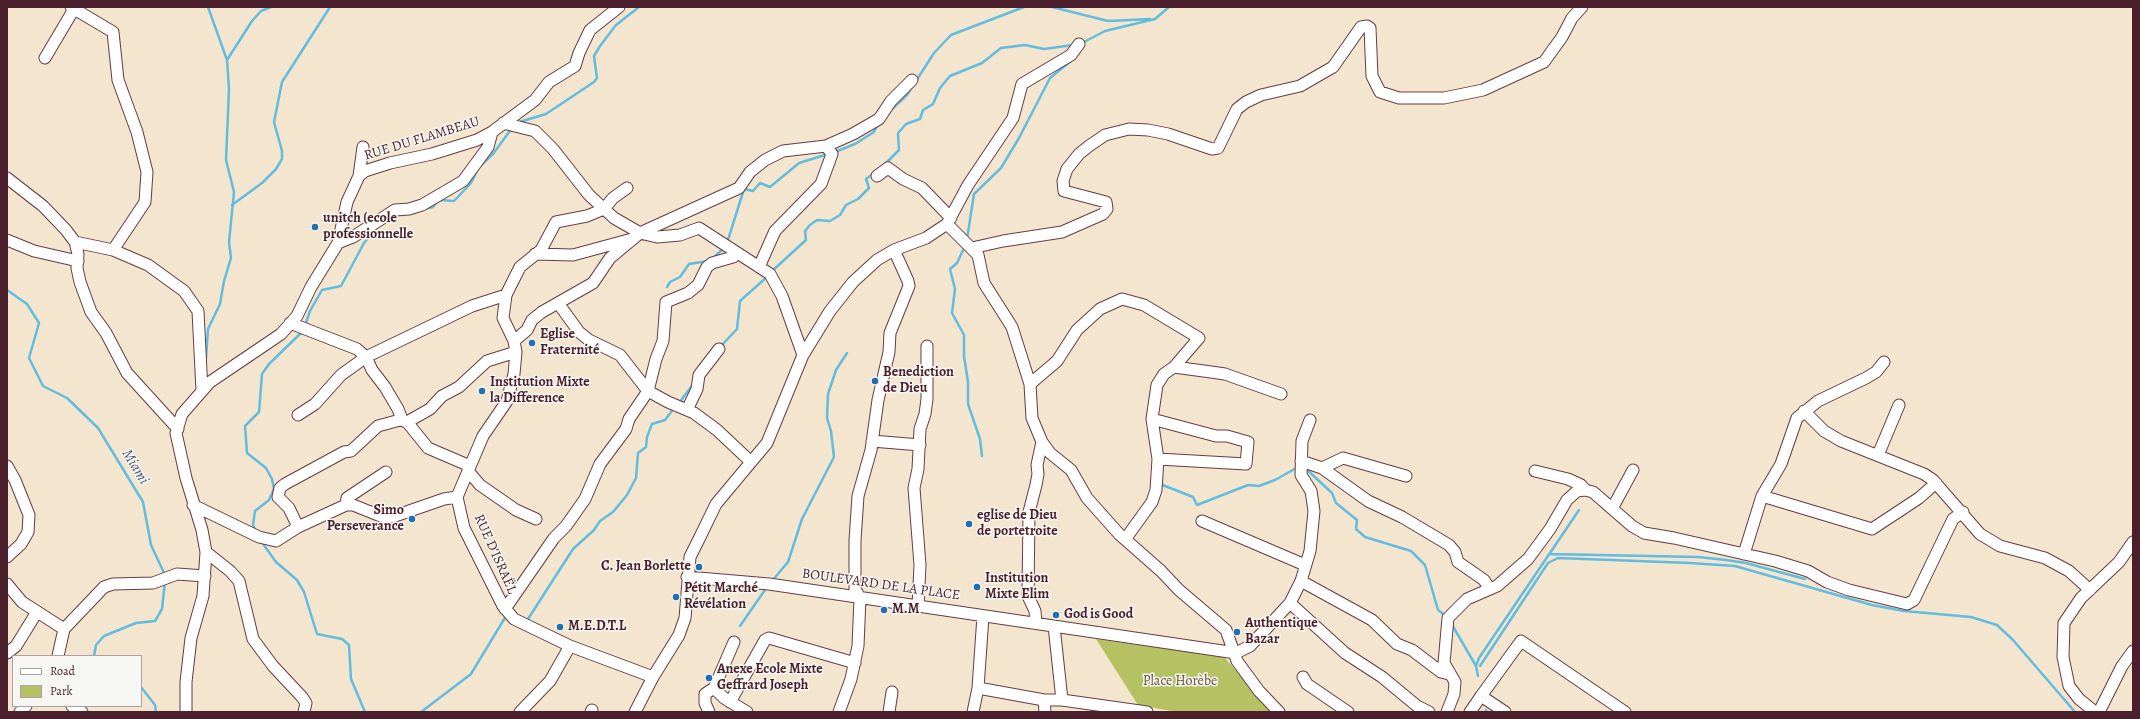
<!DOCTYPE html>
<meta charset="utf-8">
<style>
body{margin:0}
#map{position:relative;width:2140px;height:719px;overflow:hidden;background:#f4e5cf;font-family:Alegreya,serif}
canvas{display:block}
.frame{position:absolute;inset:0;border:8px solid #4a1f2b;pointer-events:none}
.legend{position:absolute;left:12px;top:655px;width:130px;height:52px;box-sizing:border-box;background:#f6f6f2;border:1px solid #b1a0a2;margin:0;padding:5px 7px;list-style:none;font-size:12px;color:#4a1f2b}
.legend li{display:flex;align-items:center;gap:8px;height:20px}
.legend b{width:20px;border:1px solid #b1a0a2}
</style>
<div id="map">
<canvas width="2140" height="719"></canvas>
<div class="frame"></div>
<ul class="legend">
<li><b style="height:5px;background:#fff"></b>Road</li>
<li><b style="height:11px;background:#b5c162"></b>Park</li>
</ul>
</div>
<script>
const ctx = document.querySelector('canvas').getContext('2d');
ctx.lineJoin = 'round';
function fillPath(path, color) { ctx.fillStyle = color; ctx.fill(path, 'evenodd'); }
const toPath = rows => new Path2D(rows.map(r => 'M' + r).join(''));
function stroke(path, color, width, dash) { ctx.strokeStyle = color; ctx.lineWidth = width; ctx.lineCap = dash ? 'butt' : 'round'; ctx.setLineDash(dash || []); ctx.stroke(path); }
function write(font, color, halo, rows, align = 'center') {
  ctx.font = font + ' Alegreya,serif'; ctx.lineWidth = 3; ctx.setLineDash([]); ctx.textBaseline = 'middle'; ctx.strokeStyle = halo; ctx.fillStyle = color; for (const [text, x, y, turn = 0] of rows) {
    ctx.save(); ctx.translate(x, y); ctx.rotate((+turn || 0) * Math.PI / 180); ctx.textAlign = isNaN(turn) ? turn : align; if (halo) ctx.strokeText(text, 0, 0); ctx.fillText(text, 0, 0); ctx.restore();
  }
}
const green = toPath([
 [1096,639,1224,657,1273,712,1177,712,1138,705]
]);
const stream = toPath([
 [1052,7,1108,21,1150,19],
 [1082,43,1105,31,1155,19,1169,7],
 [227,60,252,21,261,11,271,7],
 [892,109,907,95,934,53,951,35,1024,7],
 [516,123,546,114,594,82,597,78,594,56,600,46,616,25,639,7],
 [835,152,855,144,874,132,878,124],
 [884,165,899,150,898,133,906,124,920,119,923,110,933,104,940,88,950,76,982,63,1001,48,1025,45,1044,49,1073,45],
 [232,205,262,183,276,169,282,159,282,151,274,122,282,82,330,7],
 [424,209,433,207,439,200,454,201,471,183,479,167,493,154,512,128],
 [967,239,974,194,1001,168,1019,138,1050,78,1071,61],
 [727,243,744,189,753,191,760,183,770,187,799,163,828,154],
 [965,246,957,263,950,269,955,289,952,313,964,335,964,356,968,382,968,404,980,439,982,456],
 [712,259,725,247],
 [771,272,806,240,805,231,810,225,817,220,830,221,840,215,846,205,858,199,869,188,866,179,874,173],
 [667,287,670,282,680,277,689,264,708,261],
 [7,290,27,304,39,323,29,358,43,386,67,398,98,428,143,502,151,545,165,575],
 [305,326,310,311,322,290,341,286,364,243,377,227],
 [720,347,737,329,740,301,768,276],
 [206,358,208,329,220,304,224,281,231,258,229,242,234,192,226,160,229,89,227,60,208,7],
 [679,403,694,383],
 [1304,467,1332,493,1336,503,1357,520,1356,529,1365,537,1411,551,1425,565,1438,610,1446,616],
 [1160,484,1193,497,1197,505,1248,485,1259,486,1275,480,1298,467],
 [256,531,253,525,255,511,269,500,274,489,272,479,266,468,247,453,245,426,259,412,262,374,269,364,303,331],
 [261,541,276,562,297,580,304,592,317,634,342,639,349,645,351,679,365,712],
 [1549,554,1698,557,1726,560,1746,563,1805,579],
 [772,581,788,562,802,519,834,457,831,431,827,418,828,394,836,370,847,353],
 [528,619,573,549,594,530,600,521,613,512,627,495,636,478,638,453,646,447,647,437,652,424,665,420,674,408],
 [1451,623,1476,666,1478,676],
 [740,626,767,587],
 [94,656,96,645,104,636,136,623,155,621,162,609,165,581],
 [1476,666,1479,658,1579,510],
 [1480,666,1548,563,1558,558,1690,563,1735,566,1872,605,1904,611,1971,617,1997,625,2013,640,2075,712],
 [141,687,155,705,156,712],
 [1486,710,1487,712],
 [421,712,471,674,506,616]
]);
const minor = toPath([
 [71,7,113,32,118,80,137,132,147,172,145,202,113,250],
 [45,58,74,9],
 [503,123,535,131,553,149,589,195,614,218,640,233,657,237,680,235,699,228,770,274,782,296,803,355],
 [359,176,363,147],
 [877,176,888,168,903,179,922,188,951,218],
 [7,178,43,206,66,230,75,242,78,254,77,268,80,282,91,312,106,333,127,373,178,429],
 [627,188,613,198,604,209,587,216,556,222,541,250,520,267,506,295,503,318,514,341,516,352,514,374,507,401,483,436,457,497,464,528,503,606,514,619,570,646,653,677],
 [947,224,978,255,984,283,1012,327,1030,384,1032,418,1042,442,1050,453,1071,470,1087,498,1119,534,1161,571,1179,590,1226,630,1237,661,1259,691,1279,712],
 [7,240,34,251,78,261],
 [75,242,113,250,148,265,184,291,198,311,202,391],
 [338,243,353,237,395,210,409,209,422,205,463,181,488,147,492,132],
 [972,248,1003,241,1062,232,1103,214,1107,209,1106,202,1064,191,1063,181,1067,169,1079,154,1089,146,1105,135,1129,129,1148,130,1168,134,1212,149,1218,148,1237,109,1246,102,1261,95,1300,86,1333,67,1361,27,1367,26,1370,28,1372,76,1380,92,1399,98,1444,98,1483,90,1544,62,1562,37,1572,18,1582,7],
 [535,254,573,255,632,239],
 [759,267,775,231,821,184,832,154,826,146],
 [558,303,579,332,589,340,620,355,648,391,668,402,694,413,717,430,751,462],
 [290,323,357,349,366,357,372,370,385,387,398,409,401,417,400,420],
 [514,341,527,330,532,320,542,312,593,283,610,258,640,233,739,188,750,172,765,160,783,151,826,146,853,134,879,119,891,101,912,80],
 [1030,384,1057,361,1077,330,1100,309,1122,299,1144,305,1199,338,1174,367],
 [687,410,697,389,699,375,719,349],
 [1804,411,1824,431,1841,441,1924,474,1933,480,1980,534,2000,546,2045,558,2069,571,2090,590],
 [298,415,315,404,341,375,366,357,472,306,506,295],
 [1152,419,1216,436,1227,436,1248,442,1246,464,1158,459],
 [407,422,430,409,442,396,459,387,487,361,516,352],
 [872,441,920,445],
 [1878,455,1899,405],
 [1301,461,1322,468,1368,501,1402,517,1449,545,1455,552,1458,562,1484,580,1489,588],
 [7,466,15,480,29,515,28,532,21,544,7,557],
 [1322,468,1343,458,1406,476],
 [468,471,480,485,516,510,536,519],
 [1535,471,1568,479,1581,485,1585,490],
 [1762,496,1872,529,1919,498,1936,483],
 [193,505,259,537,276,541,298,527,346,505,353,505,383,517,392,517,444,499,457,497],
 [346,505,347,498,386,472],
 [1613,507,1633,470],
 [1202,521,1305,565],
 [298,527,289,508,278,497,280,488,285,484,344,452,351,451,378,426,400,420,407,422,428,448,470,466],
 [1126,538,1152,502,1156,490,1158,459,1152,419,1157,385,1164,374,1174,367,1211,372,1225,374,1281,394],
 [206,552,230,571,239,581,253,639,273,666,302,697,306,703,304,712],
 [1744,554,1762,496,1781,464,1797,418,1818,401,1866,378,1876,372,1884,362],
 [687,577,769,584,1236,653],
 [1301,581,1372,620,1397,644,1412,650,1441,672,1449,674],
 [7,584,22,602,64,629,104,587,113,584,153,583,177,574,205,576],
 [1290,603,1345,653,1382,677,1417,706,1429,712],
 [918,606,920,565,914,488,918,469,920,429,925,414,927,399,927,346],
 [505,609,554,538,566,526,585,499,600,464,626,429,629,419,648,391,656,359,663,341,666,302,688,293,698,285,707,267,712,263,733,257,737,254],
 [1036,623,1035,611,1028,596,1029,512,1036,485,1038,474,1037,465,1042,442],
 [1054,626,1062,700],
 [7,653,16,646,37,612],
 [1236,653,1250,646,1263,632,1290,603,1301,581,1310,551,1314,511,1311,491,1301,475,1302,441,1310,420],
 [58,656,64,629],
 [1303,677,1307,684,1348,712],
 [714,688,724,698,747,712],
 [978,688,1044,700,1062,700,1147,712],
 [1481,696,1521,641,1625,712],
 [1044,700,1045,712],
 [730,702,765,640,769,638,855,663],
 [72,706,82,712],
 [20,712,26,706],
 [186,712,186,682,191,638,203,596,206,552,202,530,186,478,176,433,182,414,210,382,281,334,297,316,311,287,338,243,347,202,359,176,365,171,390,163,432,154,477,140,492,132,535,100,549,82,575,66,579,53,590,30,619,7],
 [520,712,550,681,570,646],
 [591,712,592,710],
 [635,712,653,677,679,635,685,618,690,557,699,539,716,504,767,443,803,355,830,311,853,282,877,260,894,250,926,238,947,224,968,185,1013,118,1022,84,1071,55,1079,44],
 [709,712,705,703,705,694,714,688,734,642],
 [839,712,851,679,858,646,860,598,855,589,855,540,858,496,871,450,878,400,889,352,890,333,909,286,908,281,894,250],
 [889,712,892,692],
 [973,712,978,688,983,616],
 [1447,712,1454,694,1455,682,1444,663,1448,618,1467,599,1497,586,1528,559,1550,529,1567,500,1577,491,1585,490,1593,492,1632,526,1644,533,1674,538,1775,561,1808,571,1827,582,1849,590,1907,604,1914,600,1953,519,1963,512],
 [1470,712,1481,696,1505,712],
 [2095,712,2079,699,2069,686,2063,657,2064,623,2081,598,2119,562,2133,542],
 [2099,712,2122,666,2133,651]
]);
const markers = [
 [315,227,4,"#1f6fb2"],
 [532,343,4,"#1f6fb2"],
 [875,381,4,"#1f6fb2"],
 [482,391,4,"#1f6fb2"],
 [412,519,4,"#1f6fb2"],
 [969,524,4,"#1f6fb2"],
 [699,567,4,"#1f6fb2"],
 [977,587,4,"#1f6fb2"],
 [676,597,4,"#1f6fb2"],
 [884,610,4,"#1f6fb2"],
 [1056,615,4,"#1f6fb2"],
 [560,627,4,"#1f6fb2"],
 [1237,632,4,"#1f6fb2"],
 [709,678,4,"#1f6fb2"]
];
const streetNames = [
 ["RUE DU FLAMBEAU",422,139,-17],
 ["RUE D'ISRAËL",495,554,66],
 ["BOULEVARD DE LA PLACE",881,585,8]
];
const poiNames = [
 ["unitch (ecole",323,219],
 ["professionnelle",323,235],
 ["Eglise",540,335],
 ["Fraternité",540,351],
 ["Benediction",883,373],
 ["de Dieu",883,389],
 ["Institution Mixte",490,383],
 ["la Difference",490,399],
 ["Simo",404,511,"right"],
 ["Perseverance",404,527,"right"],
 ["eglise de Dieu",977,516],
 ["de portetroite",977,532],
 ["C. Jean Borlette",691,567,"right"],
 ["Institution",985,579],
 ["Mixte Elim",985,595],
 ["Pétit Marché",684,589],
 ["Révélation",684,605],
 ["M.M",892,610],
 ["God is Good",1064,615],
 ["Authentique",1245,624],
 ["Bazar",1245,640],
 ["M.E.D.T.L",568,627],
 ["Anexe Ecole Mixte",717,670],
 ["Geffrard Joseph",717,686]
];
const parkNames = [
 ["Place Horèbe",1180,682]
];
const waterNames = [
 ["Miami",135,467,59]
];
fillPath(green, '#b5c162');
stroke(stream, '#62bcdf', 2.5);
stroke(minor, '#643d44', 13);
stroke(minor, '#fff', 11);
for (const [x, y, r, color] of markers) { const dot = new Path2D(); dot.arc(x, y, r, 0, 2 * Math.PI); ctx.fillStyle = color; ctx.fill(dot); stroke(dot, '#f6f6f2', 1.5); }
write('14px', '#4a1f2b', '#f6f6f2', streetNames);
write('bold 14px', '#4a1f2b', '#f6f6f2', poiNames, 'left');
write('14px', '#6a503c', '#f6f6f2', parkNames);
write('italic 15px', '#52566a', '#f6f6f2', waterNames);
</script>
